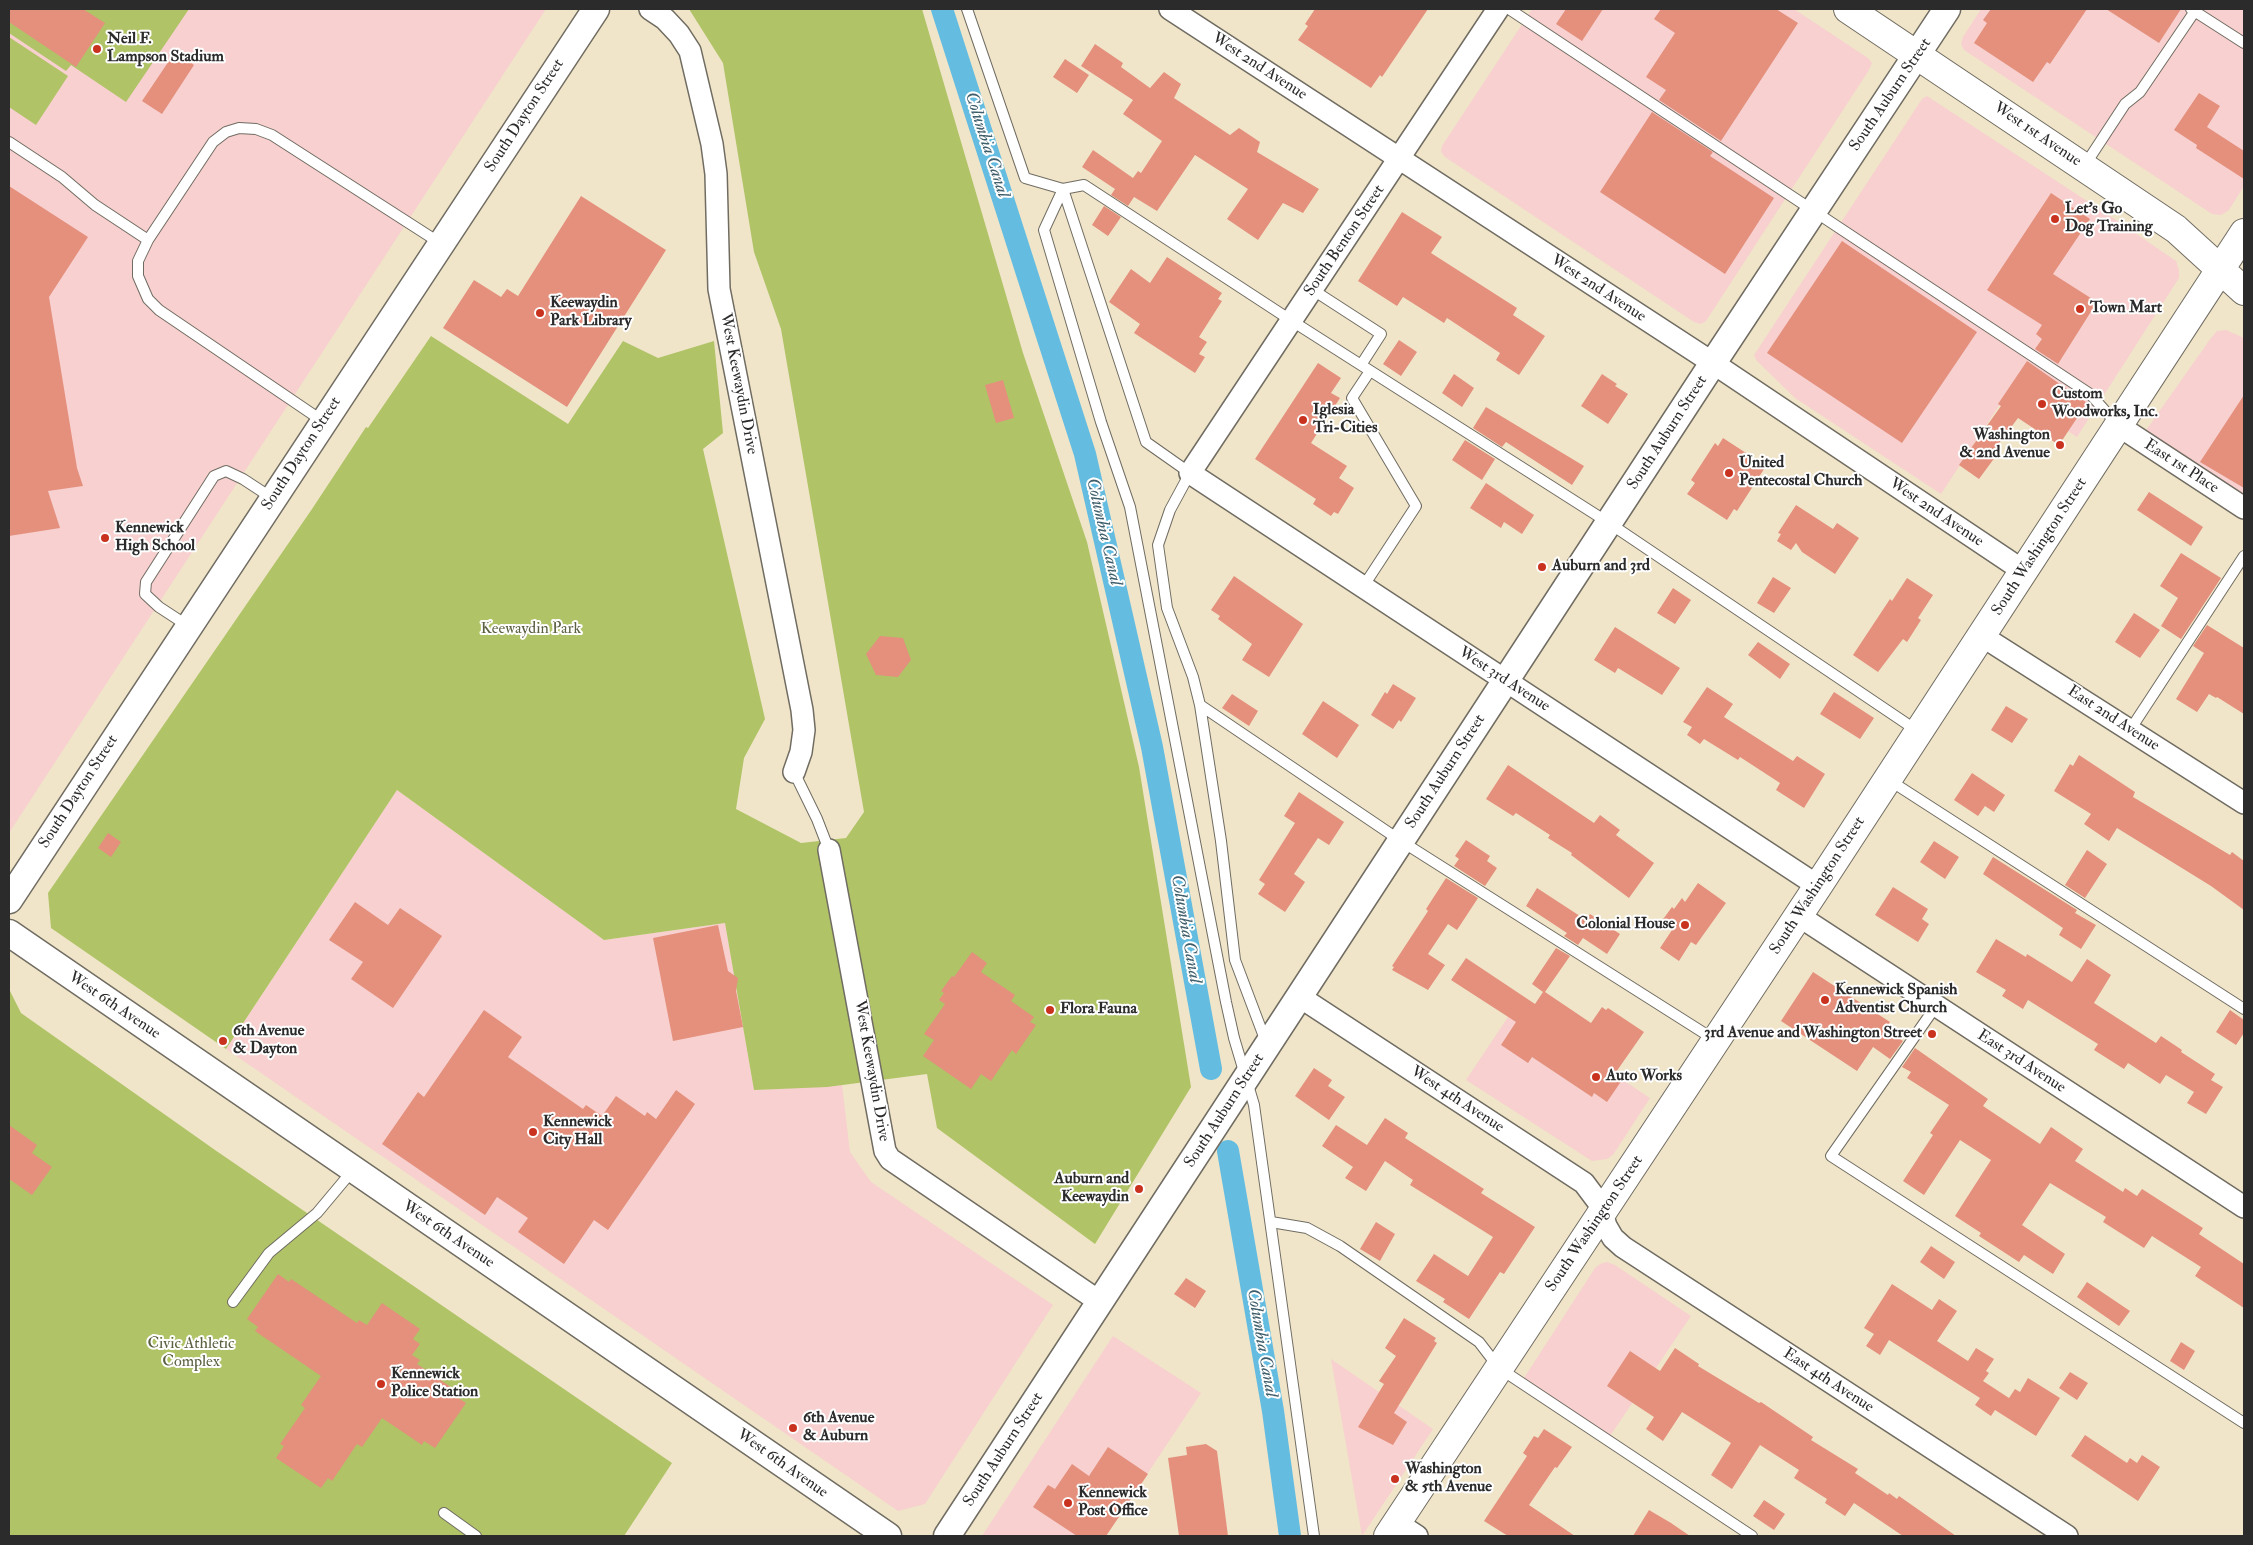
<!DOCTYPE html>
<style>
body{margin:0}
#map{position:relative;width:2253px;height:1545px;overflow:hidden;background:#f0e5c9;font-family:"IM FELL Double Pica",serif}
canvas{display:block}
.frame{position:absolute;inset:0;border:10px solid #2b2b2b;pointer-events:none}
</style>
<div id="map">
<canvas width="2253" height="1545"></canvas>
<div class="frame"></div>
</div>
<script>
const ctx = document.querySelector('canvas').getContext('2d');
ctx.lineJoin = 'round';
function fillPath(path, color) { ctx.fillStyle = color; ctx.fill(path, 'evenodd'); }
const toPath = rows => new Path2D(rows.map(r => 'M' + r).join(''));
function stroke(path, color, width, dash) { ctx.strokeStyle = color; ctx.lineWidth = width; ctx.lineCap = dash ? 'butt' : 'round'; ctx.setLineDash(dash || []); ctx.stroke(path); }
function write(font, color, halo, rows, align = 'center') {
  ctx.font = font + ' "IM FELL Double Pica",serif'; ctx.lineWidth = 4; ctx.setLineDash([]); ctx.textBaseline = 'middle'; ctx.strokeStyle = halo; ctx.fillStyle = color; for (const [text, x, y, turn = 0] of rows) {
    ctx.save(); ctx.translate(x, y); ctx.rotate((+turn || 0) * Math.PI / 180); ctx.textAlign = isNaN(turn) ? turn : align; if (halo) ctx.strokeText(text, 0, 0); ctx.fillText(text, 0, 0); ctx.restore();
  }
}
const built = toPath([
 [9,9,546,9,9,833],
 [1532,9,1794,9,1868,58,1872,63,1869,70,1706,321,1701,324,1694,322,1445,157,1441,152,1442,146],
 [1981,9,2244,9,2244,186,2229,210,2221,215,2212,214,1964,50,1961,44,1963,37],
 [1927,96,2119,222,2176,261,2179,270,2179,278,2077,437,2008,392,1941,494,1795,398,1756,360,1754,355,1922,99],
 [2226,330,2244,338,2244,498,2144,433,2211,338,2217,331],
 [397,790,604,940,725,923,754,1090,842,1085,850,1152,871,1182,1053,1305,925,1504,898,1511,226,1049],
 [1514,1008,1650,1098,1613,1155,1607,1159,1592,1161,1466,1080],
 [1607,1262,1615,1265,1691,1316,1610,1436,1524,1378,1595,1268,1600,1264],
 [1113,1336,1201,1393,1106,1536,982,1536],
 [1331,1359,1433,1429,1362,1536]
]);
const green = toPath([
 [9,9,189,9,126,102,71,65,66,71,9,33],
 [689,9,922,9,1023,353,1087,542,1139,767,1191,1087,1095,1244,937,1128,927,1074,827,1087,754,1090,725,923,604,940,397,790,226,1049,51,928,48,893,312,509,366,427,368,428,431,336,568,424,623,341,658,358,714,341,723,433,703,449,765,719,744,758,736,809,801,843,846,838,864,812,781,329,754,252,723,63],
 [9,37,68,76,36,125,9,107],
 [9,989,21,1013,215,1150,672,1463,624,1536,9,1536]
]);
const canal = toPath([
 [942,9,1085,454,1152,747,1211,1069],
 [1228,1151,1273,1411,1290,1536]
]);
const building = toPath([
 [9,9,83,9,105,23,76,67,9,22],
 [1315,9,1428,9,1382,77,1380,75,1371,88,1298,40,1308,26,1305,24],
 [1566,9,1603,9,1582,41,1556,24],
 [1661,9,1776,9,1798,23,1721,141,1659,100,1666,90,1646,77,1675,33,1654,19],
 [1991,9,2087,9,2050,64,2047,62,2033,82,1974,43,1987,23,1983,20],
 [2106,9,2181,9,2159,43],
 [1095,44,1123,63,1121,67,1150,88,1164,72,1181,84,1174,98,1230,135,1239,128,1260,142,1257,152,1319,189,1303,213,1283,203,1258,240,1227,219,1248,189,1195,155,1157,211,1134,197,1128,206,1111,195,1115,189,1082,167,1093,150,1133,178,1138,171,1141,173,1162,141,1123,114,1133,100,1081,66],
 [175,52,194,65,162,114,142,101],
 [1065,59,1089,75,1077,93,1053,77],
 [2199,93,2220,106,2207,127,2244,151,2244,179,2196,148,2197,145,2174,130],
 [1652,112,1713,152,1710,156,1774,198,1725,274,1600,192],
 [9,186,88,237,49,297,77,468,83,486,48,491,60,528,9,536],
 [2051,193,2090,219,2053,274,2097,302,2058,364,2035,349,2042,339,2036,334,2042,325,1987,290],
 [581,196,666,250,567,407,443,328,474,280,501,297,507,289,518,296],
 [1104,206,1121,217,1108,236,1092,225],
 [1402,212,1442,237,1431,253,1517,308,1513,315,1545,336,1519,375,1496,360,1500,353,1447,318,1444,323,1403,297,1397,306,1358,281],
 [1842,241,1977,332,1902,443,1767,353],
 [1167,257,1222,293,1218,299,1222,301,1199,337,1207,342,1199,354,1205,357,1195,373,1134,333,1140,324,1109,302,1131,269,1150,283],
 [1399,340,1417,352,1401,376,1383,364],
 [2027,361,2087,403,2059,445,2018,418,1997,446,2001,449,1979,479,1959,465,2001,406,1998,404],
 [1318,363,1341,378,1331,393,1340,398,1311,443,1347,466,1339,478,1354,488,1338,514,1334,512,1331,516,1313,504,1316,499,1255,459],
 [1454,374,1474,388,1462,407,1442,393],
 [1602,374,1617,384,1615,386,1628,394,1608,424,1581,406],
 [1003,380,1014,418,996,423,985,385],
 [2244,395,2244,488,2200,462],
 [1486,407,1584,466,1572,485,1506,442,1502,447,1473,428],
 [1723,438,1766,466,1737,511,1734,509,1727,520,1687,494,1695,483,1691,480,1715,443,1718,446],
 [1465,440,1495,459,1482,480,1452,460],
 [1486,483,1534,515,1522,534,1504,522,1501,528,1470,508],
 [2149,492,2203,527,2191,546,2137,510],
 [1796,505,1833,529,1837,523,1859,538,1835,574,1802,552,1796,543,1791,550,1777,541,1781,534,1778,533],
 [2181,553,2221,578,2181,639,2161,626,2178,598,2160,586],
 [1234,576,1303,624,1269,677,1242,660,1252,644,1218,619,1220,616,1211,610],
 [1773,577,1791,588,1774,613,1757,603],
 [1907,578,1933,595,1918,618,1921,620,1907,642,1903,639,1878,672,1853,655,1890,599,1892,601],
 [1673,588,1691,600,1675,624,1657,613],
 [2134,613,2160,630,2140,658,2115,642],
 [2207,625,2244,648,2244,714,2217,697,2216,698,2209,694,2197,712,2176,699,2204,653,2193,646],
 [1615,627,1680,668,1662,695,1618,668,1615,673,1594,660],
 [880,636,903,638,911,660,898,677,876,675,866,654],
 [1758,642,1790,664,1780,679,1748,655],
 [1393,684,1416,698,1401,722,1399,720,1393,729,1371,715,1385,692,1387,694],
 [1707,687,1733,704,1724,717,1793,761,1797,756,1825,774,1804,808,1776,790,1780,783,1740,757,1738,760,1704,739,1700,744,1687,735,1692,727,1683,722],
 [1834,692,1874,718,1860,739,1820,714],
 [1232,694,1258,711,1249,726,1222,708],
 [1323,701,1359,725,1337,758,1302,734],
 [2006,706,2028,719,2012,743,1991,730],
 [2079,755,2135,792,2133,797,2230,855,2232,852,2244,861,2244,910,2211,886,2117,828,2109,841,2084,824,2091,814,2054,791,2070,764,2073,766],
 [1508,765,1594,823,1600,815,1620,830,1616,835,1654,863,1629,898,1571,855,1572,853,1548,838,1550,835,1516,813,1513,816,1486,799],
 [1972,773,2005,795,1994,812,1985,806,1978,816,1954,800],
 [1299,792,1344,822,1329,845,1318,838,1294,874,1305,882,1285,912,1258,894,1265,884,1259,880,1295,823,1284,816],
 [108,833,121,842,111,857,98,848],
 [1466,840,1490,856,1487,861,1497,868,1485,886,1454,866,1459,859,1455,856],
 [1934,841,1959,857,1945,879,1920,862],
 [2087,850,2107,864,2085,898,2065,885],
 [1993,857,2077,910,2075,913,2096,925,2081,949,2059,935,2063,928,1983,874],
 [1446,878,1478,898,1457,930,1448,924,1428,954,1445,965,1428,990,1392,970,1394,967,1392,966,1428,911,1426,909],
 [1698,883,1726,903,1696,945,1691,942,1679,961,1660,948,1672,930,1661,922,1672,907,1674,909,1682,898,1685,902],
 [1893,887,1928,909,1922,919,1929,924,1918,942,1875,915],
 [1537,888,1586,920,1590,914,1620,934,1607,954,1583,938,1578,945,1564,936,1567,933,1526,906],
 [355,902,388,925,400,908,442,936,393,1008,351,979,363,962,329,940],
 [718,925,728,971,738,978,736,991,743,1027,673,1041,653,938],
 [1996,939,2026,957,2027,954,2072,982,2087,959,2111,975,2094,1003,2156,1043,2161,1036,2182,1050,2181,1052,2215,1074,2211,1080,2223,1087,2206,1114,2187,1103,2194,1092,2166,1075,2160,1084,2128,1063,2124,1069,2094,1050,2098,1044,2028,1000,2023,1009,2002,996,2006,990,1976,972],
 [1556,948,1570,956,1545,992,1591,1023,1602,1007,1606,1010,1608,1008,1644,1032,1614,1075,1622,1080,1607,1102,1594,1093,1592,1097,1532,1057,1528,1063,1501,1045,1516,1022,1451,980,1466,958,1535,1004,1543,992,1532,984],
 [972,952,987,963,981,972,1015,995,1011,1001,1034,1017,1030,1022,1036,1025,1016,1054,1012,1050,991,1081,981,1074,971,1089,923,1056,934,1040,924,1034,945,1004,939,1000,944,993,941,991,952,976,954,977],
 [1813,972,1890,1022,1887,1027,1898,1034,1896,1036,1903,1041,1890,1059,1873,1047,1857,1071,1781,1021],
 [484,1010,522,1037,508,1057,583,1109,586,1105,602,1116,616,1096,645,1116,647,1112,656,1119,676,1090,695,1104,608,1230,594,1220,564,1264,518,1232,528,1218,497,1197,485,1215,382,1144,418,1092,424,1097],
 [2230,1010,2244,1020,2244,1033,2236,1045,2216,1032],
 [1915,1048,1988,1099,1983,1106,2040,1144,2051,1127,2083,1149,2075,1161,2123,1192,2125,1188,2137,1196,2142,1189,2203,1228,2199,1234,2244,1264,2244,1308,2195,1276,2201,1267,2152,1236,2144,1248,2103,1222,2106,1217,2050,1183,2022,1225,2065,1254,2053,1274,2024,1255,2019,1262,1979,1236,1981,1233,1955,1216,1991,1160,1960,1140,1924,1195,1903,1181,1933,1135,1930,1133,1949,1105,1907,1078,1911,1072,1902,1067],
 [1314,1068,1332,1080,1328,1086,1345,1097,1329,1120,1295,1096],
 [1385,1118,1408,1133,1405,1138,1484,1189,1481,1193,1535,1227,1504,1274,1500,1272,1469,1319,1443,1302,1445,1299,1416,1281,1434,1254,1468,1276,1493,1237,1410,1185,1413,1180,1385,1161,1366,1191,1345,1178,1353,1167,1322,1146,1336,1125,1367,1145],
 [9,1125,37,1145,32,1153,52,1167,32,1195,9,1179],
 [1376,1222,1395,1234,1380,1261,1360,1249],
 [1931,1246,1955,1262,1944,1279,1920,1262],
 [278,1274,289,1282,291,1279,357,1323,359,1320,367,1325,382,1303,420,1329,413,1339,420,1344,412,1355,420,1360,417,1364,458,1392,455,1396,466,1403,435,1448,424,1441,422,1445,382,1418,362,1447,357,1444,332,1481,328,1478,321,1488,276,1458,284,1446,280,1444,305,1408,301,1405,321,1376,255,1331,258,1327,247,1319],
 [1186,1278,1206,1291,1195,1308,1174,1294],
 [2087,1282,2130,1311,2119,1326,2077,1297],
 [1892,1284,1932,1310,1939,1299,1957,1311,1937,1341,1968,1361,1976,1348,1994,1359,1986,1371,1989,1373,1983,1381,2009,1398,2015,1389,2020,1392,2028,1378,2060,1398,2036,1436,1995,1410,1991,1416,1975,1405,1980,1398,1889,1340,1880,1355,1866,1346,1874,1334,1864,1328],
 [1404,1318,1436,1338,1434,1341,1437,1343,1394,1413,1407,1422,1393,1445,1358,1427,1384,1384,1379,1381,1396,1356,1385,1348],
 [2181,1342,2195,1351,2184,1370,2170,1361],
 [1675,1348,1699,1364,1698,1366,1759,1403,1761,1402,1813,1437,1811,1440,1858,1469,1855,1473,1888,1495,1889,1493,1897,1499,1899,1496,1956,1536,1903,1536,1854,1503,1845,1516,1825,1503,1827,1499,1794,1478,1799,1470,1760,1445,1732,1489,1711,1475,1731,1443,1682,1412,1663,1441,1646,1429,1654,1417,1607,1386,1630,1351,1660,1371],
 [2070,1372,2088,1383,2077,1400,2059,1388],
 [1544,1429,1572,1447,1557,1468,1555,1467,1529,1505,1575,1536,1508,1536,1484,1521,1527,1456,1523,1453,1534,1436,1538,1438],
 [2085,1435,2127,1463,2130,1458,2137,1463,2142,1455,2160,1467,2138,1501,2071,1456],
 [1206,1444,1217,1451,1228,1536,1179,1536,1168,1458,1187,1455,1186,1447],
 [1108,1447,1148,1474,1106,1536,1077,1536,1033,1507,1048,1485,1055,1489,1072,1464,1089,1476],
 [1764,1500,1785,1514,1774,1530,1753,1516],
 [1649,1510,1671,1523,1690,1536,1633,1536]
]);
const service = toPath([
 [967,9,1025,178,1063,189,1044,230,1101,422,1130,507,1226,1002,1234,1038,1254,1105,1314,1536],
 [1509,9,2090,394,2118,425],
 [2191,9,2244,43],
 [9,142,62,177,95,205,148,240],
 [2085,165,2125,104,2140,92,2195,11],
 [1313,290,1381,334,1361,365],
 [324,422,159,310,148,299,138,276,138,261,148,240,213,142,226,132,239,128,256,129,272,135,440,243],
 [1363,587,1416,506,1352,398,1370,371],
 [188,626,159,607,145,594,146,582,214,476,226,471,243,479,272,498],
 [1200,705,1401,841,1715,1040],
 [2130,730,2244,556],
 [794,772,817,819,829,850],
 [1889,780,2244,1009],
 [1936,1006,1831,1156,2244,1423],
 [1266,1042,1235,960,1221,841,1200,705,1193,677,1167,608,1158,545,1170,510,1190,473,1146,442,1063,189,1084,185,1292,321,1609,523,1919,732],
 [1271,1222,1307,1228,1340,1246,1479,1342,1499,1368,1752,1536],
 [233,1302,269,1253,317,1213,353,1170],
 [444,1513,476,1536]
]);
const minor = toPath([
 [650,9,665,19,679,34,690,51,712,144,716,174,719,289,802,710,804,730,801,752,794,772],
 [1170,9,1713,363,2025,572],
 [1498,9,1190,473,1818,886],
 [2119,426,2244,508],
 [1982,636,2244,803],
 [829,850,885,1151,890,1159,1100,1302],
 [1799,916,2244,1207],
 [1300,997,1584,1183,1599,1203,1606,1226,1613,1238,1623,1247,2067,1536],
 [1397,1523,1417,1536]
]);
const tertiary = toPath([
 [9,900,596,9],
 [9,933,888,1536],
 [947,1536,1713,363,1947,9]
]);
const secondary = toPath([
 [1848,9,2176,229,2244,291],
 [1388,1536,1818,886,2244,233]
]);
const markers = [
 [97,49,5,"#c8321e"],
 [2055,219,5,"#c8321e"],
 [2080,309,5,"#c8321e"],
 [540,313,5,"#c8321e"],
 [2042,404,5,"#c8321e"],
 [1303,420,5,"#c8321e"],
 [2060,445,5,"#c8321e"],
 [1729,473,5,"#c8321e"],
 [105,538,5,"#c8321e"],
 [1542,567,5,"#c8321e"],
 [1685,925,5,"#c8321e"],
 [1825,1000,5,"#c8321e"],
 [1050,1010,5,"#c8321e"],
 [1932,1034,5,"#c8321e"],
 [223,1041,5,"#c8321e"],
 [1596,1077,5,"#c8321e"],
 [533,1132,5,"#c8321e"],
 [1139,1189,5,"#c8321e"],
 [381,1384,5,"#c8321e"],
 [793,1428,5,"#c8321e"],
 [1395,1479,5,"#c8321e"],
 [1068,1503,5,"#c8321e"]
];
const poiNames = [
 ["Neil F.",107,40],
 ["Lampson Stadium",107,58],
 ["Let's Go",2065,210],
 ["Dog Training",2065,228],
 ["Keewaydin",550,304],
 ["Park Library",550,322],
 ["Town Mart",2090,309],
 ["Custom",2052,395],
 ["Woodworks, Inc.",2052,413],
 ["Iglesia",1313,411],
 ["Tri-Cities",1313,429],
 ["Washington",2050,436,"right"],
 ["& 2nd Avenue",2050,454,"right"],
 ["United",1739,464],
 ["Pentecostal Church",1739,482],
 ["Kennewick",115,529],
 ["High School",115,547],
 ["Auburn and 3rd",1552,567],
 ["Colonial House",1675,925,"right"],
 ["Kennewick Spanish",1835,991],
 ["Adventist Church",1835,1009],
 ["Flora Fauna",1060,1010],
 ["6th Avenue",233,1032],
 ["& Dayton",233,1050],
 ["3rd Avenue and Washington Street",1922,1034,"right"],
 ["Auto Works",1606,1077],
 ["Kennewick",543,1123],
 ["City Hall",543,1141],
 ["Auburn and",1129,1180,"right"],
 ["Keewaydin",1129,1198,"right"],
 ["Kennewick",391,1375],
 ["Police Station",391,1393],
 ["6th Avenue",803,1419],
 ["& Auburn",803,1437],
 ["Washington",1405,1470],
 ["& 5th Avenue",1405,1488],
 ["Kennewick",1078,1494],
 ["Post Office",1078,1512]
];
const streetNames = [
 ["West 2nd Avenue",1259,67,33],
 ["South Auburn Street",1891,95,-56],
 ["South Dayton Street",525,116,-57],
 ["West 1st Avenue",2037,135,34],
 ["South Benton Street",1345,241,-56],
 ["West 2nd Avenue",1598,289,33],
 ["West Keewaydin Drive",738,384,79],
 ["South Auburn Street",1668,433,-57],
 ["South Dayton Street",302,454,-57],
 ["East 1st Place",2181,467,33],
 ["West 2nd Avenue",1936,513,34],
 ["South Washington Street",2040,547,-57],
 ["West 3rd Avenue",1504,680,33],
 ["East 2nd Avenue",2113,719,33],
 ["South Auburn Street",1446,772,-57],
 ["South Dayton Street",79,792,-57],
 ["South Washington Street",1818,886,-57],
 ["West 6th Avenue",114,1006,34],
 ["East 3rd Avenue",2021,1062,33],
 ["West Keewaydin Drive",871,1071,80],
 ["West 4th Avenue",1457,1100,33],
 ["South Auburn Street",1225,1111,-57],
 ["South Washington Street",1595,1224,-56],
 ["West 6th Avenue",448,1235,34],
 ["East 4th Avenue",1828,1381,33],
 ["South Auburn Street",1004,1450,-57],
 ["West 6th Avenue",782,1464,35]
];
const parkNames = [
 ["Keewaydin Park",531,630],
 ["Civic Athletic",191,1345],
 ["Complex",191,1363]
];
const waterNames = [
 ["Columbia Canal",986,145,72],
 ["Columbia Canal",1103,532,77],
 ["Columbia Canal",1185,929,80],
 ["Columbia Canal",1261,1343,80]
];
fillPath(built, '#f7d0cf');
fillPath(green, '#b0c367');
stroke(canal, '#64bde1', 22);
fillPath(building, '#e4907d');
stroke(service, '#706c62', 12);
stroke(minor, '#706c62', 24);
stroke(tertiary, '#706c62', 29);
stroke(secondary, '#706c62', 30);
stroke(service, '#fff', 10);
stroke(minor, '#fff', 21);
stroke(tertiary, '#fff', 26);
stroke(secondary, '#fff', 28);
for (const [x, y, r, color] of markers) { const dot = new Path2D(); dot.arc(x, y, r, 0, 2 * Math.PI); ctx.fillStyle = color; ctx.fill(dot); stroke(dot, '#fff', 2); }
write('bold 16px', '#2b2b2b', '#fff', poiNames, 'left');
write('16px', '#2b2b2b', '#fff', streetNames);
write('16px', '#5a6040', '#fff', parkNames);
write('italic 18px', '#3f5e6b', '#fff', waterNames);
</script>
